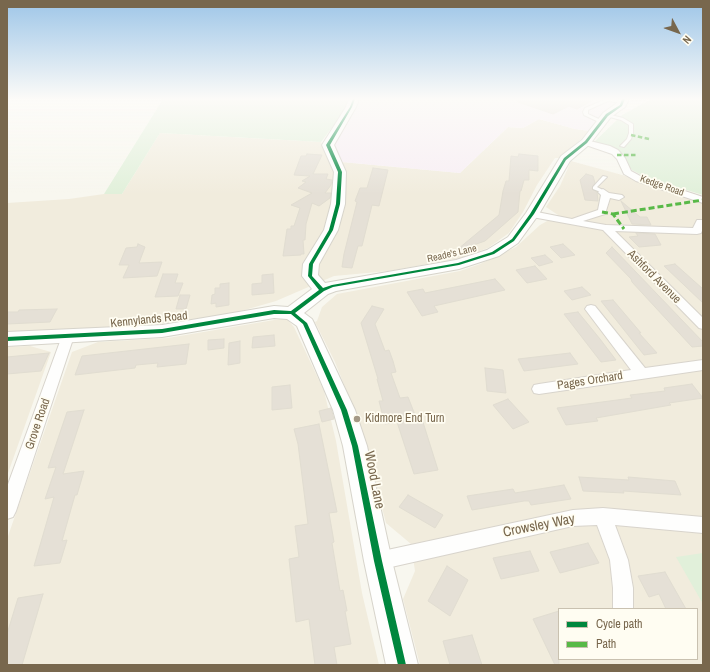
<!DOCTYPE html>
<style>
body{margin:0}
#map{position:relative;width:710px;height:672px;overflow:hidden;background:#f8f7ef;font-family:"Archivo Narrow",sans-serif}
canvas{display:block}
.frame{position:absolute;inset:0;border:8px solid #78674d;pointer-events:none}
.legend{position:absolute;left:558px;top:608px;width:140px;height:52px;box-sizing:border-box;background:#fffdf2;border:1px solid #c9c1b0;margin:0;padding:5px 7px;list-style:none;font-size:12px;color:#78674d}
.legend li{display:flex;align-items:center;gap:8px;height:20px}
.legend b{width:20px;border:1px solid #c9c1b0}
.north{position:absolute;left:658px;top:12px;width:40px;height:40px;-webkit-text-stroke:3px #fffdf2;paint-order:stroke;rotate:131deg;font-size:11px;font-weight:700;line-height:16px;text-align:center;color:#78674d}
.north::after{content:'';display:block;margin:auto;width:14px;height:18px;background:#78674d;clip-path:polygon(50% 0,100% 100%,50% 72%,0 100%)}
</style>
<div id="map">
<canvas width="710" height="672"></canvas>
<div class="frame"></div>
<ul class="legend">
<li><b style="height:5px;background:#00873e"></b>Cycle path</li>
<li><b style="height:5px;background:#58b947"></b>Path</li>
</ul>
<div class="north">N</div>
</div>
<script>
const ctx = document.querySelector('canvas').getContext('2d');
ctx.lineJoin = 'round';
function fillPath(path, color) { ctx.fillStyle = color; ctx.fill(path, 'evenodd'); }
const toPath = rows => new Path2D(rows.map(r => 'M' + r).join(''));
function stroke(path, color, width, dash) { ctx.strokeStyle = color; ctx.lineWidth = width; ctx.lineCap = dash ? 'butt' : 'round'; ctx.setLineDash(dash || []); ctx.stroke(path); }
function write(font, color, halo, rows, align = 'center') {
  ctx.font = font + ' "Archivo Narrow",sans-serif'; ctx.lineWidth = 3.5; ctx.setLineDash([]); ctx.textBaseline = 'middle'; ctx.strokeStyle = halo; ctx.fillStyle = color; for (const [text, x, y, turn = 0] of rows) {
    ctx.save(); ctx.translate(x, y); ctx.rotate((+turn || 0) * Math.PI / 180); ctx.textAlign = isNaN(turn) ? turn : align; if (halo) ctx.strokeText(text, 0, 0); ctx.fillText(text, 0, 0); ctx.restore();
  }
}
const residential = toPath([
 [539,119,575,129,590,131,560,158,555,158,537,185,523,212,509,233,488,248,461,258,389,271,334,276,276,301,227,315,129,328,7,333,7,203,69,199,104,194,122,194,160,133,321,142,331,163,342,162,460,173,508,127,523,128],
 [571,161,703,197,703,665,420,665,403,599,415,571,411,544,386,523,361,427,335,362,315,322,317,321,322,307,337,294,460,271,480,264,516,247,540,225,558,215,546,207,560,186],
 [559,609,697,609,697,659,559,659],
 [286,318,294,327,324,391,336,441,362,593,379,665,7,665,7,539,72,352,98,342,168,338],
 [30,346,51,352,7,476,7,347]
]);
const education = toPath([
 [356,99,619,99,619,103,590,131,575,129,539,119,523,128,508,127,460,173,342,162,331,142,348,123,357,104]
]);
const green = toPath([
 [163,99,349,99,350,104,321,142,160,133,122,194,104,194],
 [651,99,703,99,703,195,647,178,632,170,612,148,594,142,622,115],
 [703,553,703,604,676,557]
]);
const building = toPath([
 [518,99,595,99,577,109,569,106,553,114,518,102,518,99],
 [307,154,322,155,313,174,328,174,326,179,332,180,331,185,325,193,331,193,330,198,319,206,312,203,306,224,305,240,303,240,304,254,301,254,301,255,283,256,287,229,291,229,291,226,294,226,300,208,291,205,312,193,298,188,306,182,302,181,310,176,294,175,301,156,306,156,307,154],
 [519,154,538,156,538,171,529,170,529,180,524,180,521,191,520,191,518,212,485,241,459,250,458,249,499,215,503,191,506,181,509,181,511,156,518,157,519,154],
 [373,168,388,170,379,206,372,205,362,246,358,246,352,268,342,267,344,254,357,202,355,201,360,188,367,188,373,168],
 [586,174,593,176,595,183,592,189,597,192,598,201,585,200,580,180,586,174],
 [621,201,640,217,647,217,651,225,632,224,621,201],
 [636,233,655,234,661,245,639,247,629,237,638,236,636,233],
 [138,244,145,247,139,263,162,262,157,276,123,278,129,265,119,265,126,248,137,247,138,244],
 [563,244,575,255,561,258,550,247,563,244],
 [612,247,703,342,703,346,692,347,643,294,632,282,631,279,606,253,612,247],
 [545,255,553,262,539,266,531,258,545,255],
 [675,264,703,289,703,303,664,266,675,264],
 [535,266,547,279,527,283,516,270,535,266],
 [163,274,178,274,175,283,183,283,178,296,155,297,163,274],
 [273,274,274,293,252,295,252,284,262,283,262,275,273,274],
 [495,279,505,290,434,306,438,312,422,316,407,292,423,289,425,293,495,279],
 [229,283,229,305,216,307,216,303,211,304,212,295,215,294,215,288,220,288,220,284,229,283],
 [582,287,591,295,572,300,564,291,582,287],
 [180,295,190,295,186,309,176,309,180,295],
 [613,300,641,333,639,333,657,353,644,355,601,301,613,300],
 [372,306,384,309,375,324,385,351,389,350,393,361,396,372,391,373,400,398,408,397,417,420,422,419,438,470,414,474,397,422,385,424,379,401,383,401,377,379,378,379,361,323,372,306],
 [57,309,50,322,7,324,7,312,18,312,19,310,57,309],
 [578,312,600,339,616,360,601,362,564,314,578,312],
 [274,335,275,346,252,348,253,337,274,335],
 [224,339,224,348,208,350,208,340,224,339],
 [240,341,240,363,228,365,229,343,240,341],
 [189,344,186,364,157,367,158,363,136,365,135,368,75,375,82,356,189,344],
 [49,353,41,371,7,374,7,357,49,353],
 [570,353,578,364,524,371,518,359,570,353],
 [485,368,503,370,506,393,487,391,485,368],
 [692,384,703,398,669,403,671,405,596,418,598,421,566,425,557,408,632,398,630,395,665,391,664,388,692,384],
 [290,385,292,408,272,410,272,387,290,385],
 [508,399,529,422,513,429,493,405,508,399],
 [331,408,334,419,322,422,319,411,331,408],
 [84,410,63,474,84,471,77,495,75,495,62,541,67,540,60,563,34,566,54,497,45,499,56,467,48,468,67,412,84,410],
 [319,424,337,512,329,513,334,542,332,543,340,591,343,590,347,611,345,611,351,644,334,647,337,665,315,665,309,619,296,622,289,559,299,557,295,526,308,524,298,444,294,429,319,424],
 [579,477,629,480,628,477,675,481,681,495,623,491,624,493,583,491,579,477],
 [564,485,571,499,531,505,529,501,524,501,472,510,467,496,513,489,515,493,564,485],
 [408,495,443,515,435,528,399,507,408,495],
 [588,543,599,563,560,573,550,552,588,543],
 [530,551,539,571,501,579,493,558,530,551],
 [447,566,468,580,450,616,428,601,447,566],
 [665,572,686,609,666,609,659,594,649,597,638,576,665,572],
 [43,594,22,665,7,665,7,634,18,598,43,594],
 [559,611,559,665,555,665,533,619,559,611],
 [472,635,482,665,450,665,443,641,472,635]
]);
const lane = toPath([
 [614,99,625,102,623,103,608,101,588,110,588,114,603,121,603,123,601,123,584,115,583,112,585,108,604,100,603,99,614,99],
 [607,114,623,118,633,124,633,133,631,139,624,147,620,146,627,139,629,133,629,125,621,120,606,116,606,114,607,114],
 [603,176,607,177,597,187,605,191,605,193,603,193,593,189,593,187,603,176]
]);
const street = toPath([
 [583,140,586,140,610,146,618,150,625,158,631,171,642,177,703,197,703,203,636,181,624,174,617,159,612,154,583,144,583,140],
 [603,189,609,193,622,195,624,197,619,200,610,198,605,214,583,221,606,225,693,228,697,220,703,220,703,229,701,233,697,234,615,231,703,318,703,329,699,328,603,230,532,217,527,214,532,211,572,219,598,210,601,195,598,192,603,189],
 [591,305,595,306,645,368,703,360,703,370,539,394,534,393,532,389,534,385,539,384,631,370,585,309,587,306,591,305],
 [68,332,73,333,74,336,16,511,13,517,7,519,7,487,62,336,63,333,68,332],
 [603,508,703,517,703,533,615,525,628,560,633,588,633,609,613,609,613,588,610,560,597,525,573,526,378,570,371,568,369,561,371,554,378,552,573,510,603,508]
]);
const secondary = toPath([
 [349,99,359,99,356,107,334,145,346,172,345,204,338,230,319,264,318,275,325,283,456,260,487,250,508,237,526,213,561,156,582,140,603,113,617,103,619,99,629,99,625,107,611,117,590,144,570,161,539,214,518,243,499,256,459,269,336,291,328,294,304,313,312,319,314,323,355,410,367,446,392,561,418,665,386,665,364,561,343,446,333,410,297,326,287,319,274,318,162,337,7,346,7,332,162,325,274,306,288,307,312,289,302,276,303,264,324,230,331,204,334,172,322,145,346,107,349,99]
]);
const quietFar1 = toPath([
 [631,135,649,139],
 [617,155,636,155]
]);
const quiet = toPath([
 [602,212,613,214,624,229],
 [613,214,703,200]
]);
const cycleway = toPath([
 [353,99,355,99,352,107,330,145,342,172,340,204,333,230,313,264,312,276,323,288,332,285,458,263,492,252,512,239,530,214,564,158,585,141,606,114,620,105,622,99,625,99,622,106,608,116,587,143,566,160,534,214,514,241,494,254,459,265,333,287,324,291,295,313,307,323,347,410,358,446,382,561,406,665,398,665,374,561,352,446,341,410,303,324,291,314,274,314,162,333,7,341,7,337,162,329,274,310,291,311,319,290,308,276,309,264,329,230,336,204,338,172,326,145,350,107,353,99]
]);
const markers = [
 [357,419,4,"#a59986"]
];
const farStreetnames = [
 ["Kedge Road",662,186,19],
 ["Reade's Lane",452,254,-13]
];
const streetNames = [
 ["Ashford Avenue",654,277,45],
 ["Kennylands Road",149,320,-6],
 ["Pages Orchard",590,381,-9],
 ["Grove Road",38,424,-71]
];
const poiNames = [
 ["Kidmore End Turn",365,419]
];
const nearStreetnames = [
 ["Wood Lane",374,480,79],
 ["Crowsley Way",539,526,-11]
];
fillPath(residential, '#f1ecdd');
fillPath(education, '#f7eef4');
fillPath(green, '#e1f0da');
fillPath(building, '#e5e0d6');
stroke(building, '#e1ddd1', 1);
stroke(lane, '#d8d4cc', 2);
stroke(street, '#d8d4cc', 2);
stroke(secondary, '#d7d4cb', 2);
fillPath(lane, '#fefefd');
fillPath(street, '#fefefd');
fillPath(secondary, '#fefefd');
stroke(quietFar1, '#58b947', 2.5, [4.5, 2.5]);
stroke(quiet, '#58b947', 3, [6, 3]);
fillPath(cycleway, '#00873e');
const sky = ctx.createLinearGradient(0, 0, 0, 194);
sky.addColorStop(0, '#9ec6e8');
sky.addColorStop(0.51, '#fcfbf8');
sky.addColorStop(1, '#fcfbf800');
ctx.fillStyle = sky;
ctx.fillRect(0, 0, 710, 194);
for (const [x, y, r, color] of markers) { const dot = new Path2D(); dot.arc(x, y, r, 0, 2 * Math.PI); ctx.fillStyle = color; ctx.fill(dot); stroke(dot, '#fffdf2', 1.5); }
write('10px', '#78674d', '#fffdf2', farStreetnames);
write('12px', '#78674d', '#fffdf2', streetNames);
write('12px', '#78674d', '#fffdf2', poiNames, 'left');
write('14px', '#78674d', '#fffdf2', nearStreetnames);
</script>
